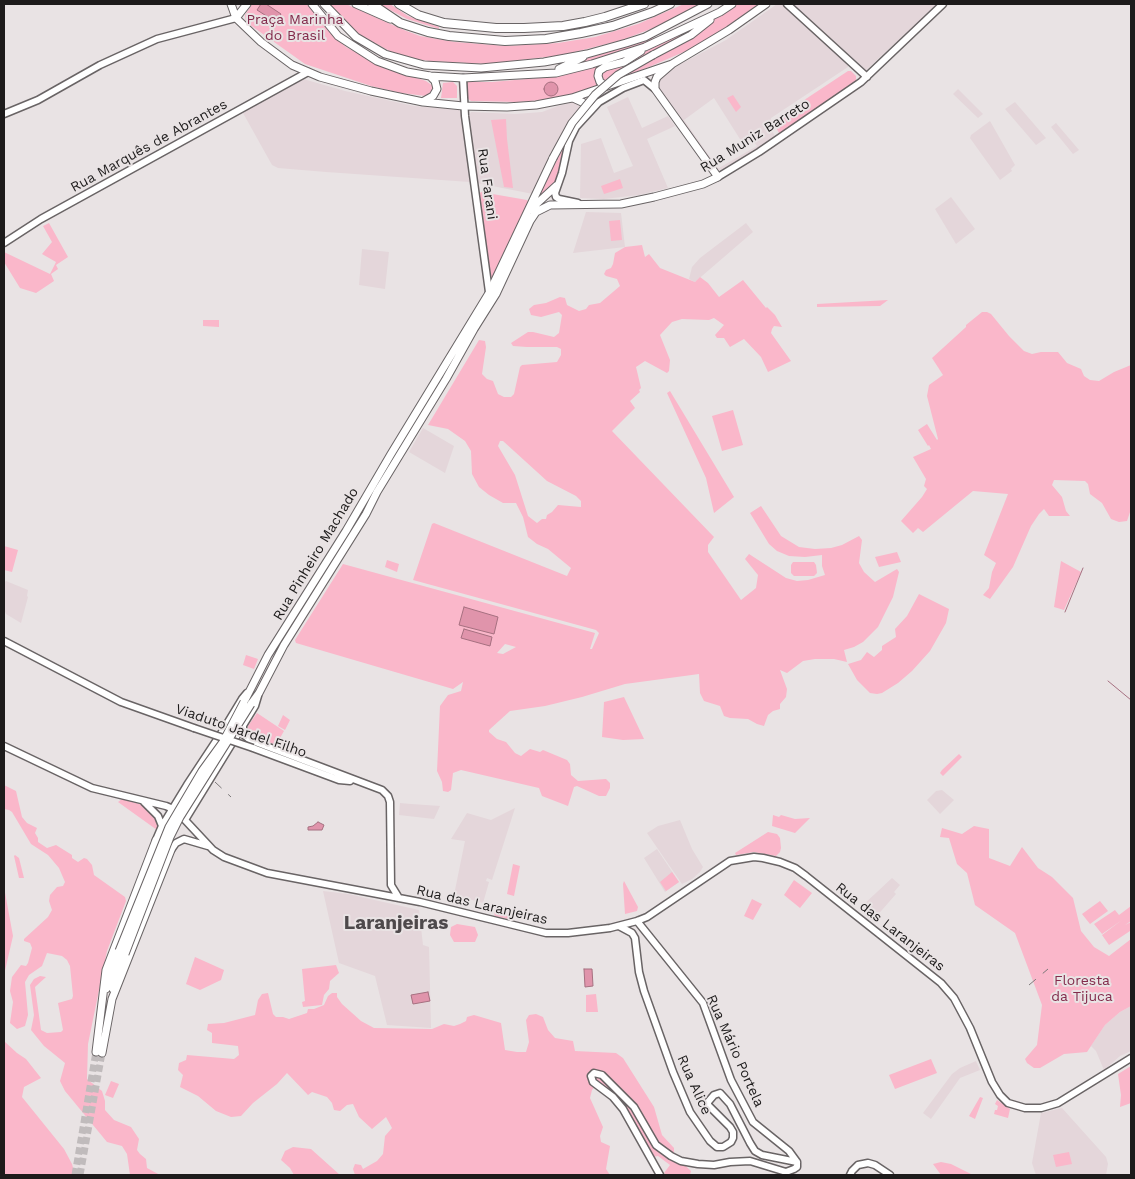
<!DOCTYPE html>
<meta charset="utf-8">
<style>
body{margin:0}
#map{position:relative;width:1135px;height:1179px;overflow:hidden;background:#e9e3e4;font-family:"Work Sans",sans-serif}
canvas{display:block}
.frame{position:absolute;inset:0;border:5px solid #1d1b1b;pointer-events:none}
</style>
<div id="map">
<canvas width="1135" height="1179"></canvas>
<div class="frame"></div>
</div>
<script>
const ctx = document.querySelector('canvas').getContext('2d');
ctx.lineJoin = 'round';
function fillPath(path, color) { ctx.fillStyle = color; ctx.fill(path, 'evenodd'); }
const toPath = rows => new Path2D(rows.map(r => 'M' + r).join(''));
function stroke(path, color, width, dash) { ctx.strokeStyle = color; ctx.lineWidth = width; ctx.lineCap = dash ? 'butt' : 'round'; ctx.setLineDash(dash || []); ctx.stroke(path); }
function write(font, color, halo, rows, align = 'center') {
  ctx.font = font + ' "Work Sans",sans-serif'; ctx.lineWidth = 4; ctx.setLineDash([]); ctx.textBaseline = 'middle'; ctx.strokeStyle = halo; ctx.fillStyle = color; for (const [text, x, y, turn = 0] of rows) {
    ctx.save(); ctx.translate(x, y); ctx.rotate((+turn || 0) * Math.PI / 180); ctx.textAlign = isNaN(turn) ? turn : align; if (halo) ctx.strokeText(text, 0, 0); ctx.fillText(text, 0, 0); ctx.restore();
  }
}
const built = toPath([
 [777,4,782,4,848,65,848,67,771,118,770,127,775,136,774,138,724,169,718,170,654,83,656,77,726,40],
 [714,98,745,147,754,142,757,146,719,168,717,167,684,120],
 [793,4,938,4,866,70],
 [303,79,345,91,414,106,459,110,461,113,470,182,326,172,278,168,272,165,243,113,244,110],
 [958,89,983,114,978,118,953,94],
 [628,97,642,128,668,116,675,126,647,139,668,188,639,195,604,199,580,198,581,144,601,138,614,173,633,166,607,107],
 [575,102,582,104,566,127,533,194,477,183,469,116,471,112,515,114,542,112,558,106],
 [1015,102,1046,138,1036,145,1005,109],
 [990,121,1015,165,1011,169,1012,171,1000,180,970,138,971,135],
 [1056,123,1079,150,1073,154,1051,127],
 [951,197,975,229,956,244,935,209],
 [586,212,621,213,625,247,573,253],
 [746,223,753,232,695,282,689,279,692,267,700,258],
 [362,249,389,252,385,289,359,285],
 [423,428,454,446,445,473,409,452],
 [6,581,28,590,27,596,28,597,21,623,6,614,4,609,4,583],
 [942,790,954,800,940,814,927,800,936,791],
 [400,803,411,804,440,806,434,819,399,815],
 [515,808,492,880,487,878,486,881,489,882,483,903,454,895,465,841,451,839,467,813,491,820],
 [680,820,692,849,703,867,700,872,692,879,682,884,647,833,658,826],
 [657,849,679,882,665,892,644,858],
 [892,878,900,885,894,892,896,894,875,918,862,906],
 [323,891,348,894,419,910,423,945,429,947,431,1028,387,1025,375,976,339,963],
 [1131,1006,1131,1051,1120,1056,1104,1070,1096,1051,1091,1046,1105,1025,1120,1012],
 [976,1061,980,1070,960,1078,931,1119,923,1113,952,1074,960,1068],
 [1062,1108,1106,1157,1108,1164,1106,1175,1036,1175,1032,1163,1041,1113]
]);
const green = toPath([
 [252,4,308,4,325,27,346,47,384,67,426,81,433,86,433,92,426,96,401,93,371,86,305,64,246,22,245,15],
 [329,4,346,4,404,30,420,36,455,42,507,46,558,43,595,37,638,24,684,4,702,4,661,25,622,40,563,55,487,64,430,61,407,58,393,53,357,33,347,25],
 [379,4,390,4,408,16,439,27,439,29,407,19],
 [736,4,759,4,712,37,686,51,612,83,607,83,601,78,601,74,604,71,624,65,649,49,696,27,683,37,622,68,626,72,712,20],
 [651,36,653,40,645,44,588,63,566,68,590,56],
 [629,56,602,67,601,86,598,88,554,99,518,102,471,101,467,98,466,84,467,82,492,82,549,77],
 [848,71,851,71,856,76,856,81,781,133,779,133,774,124,774,120],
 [453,82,457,86,457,98,441,98,443,83],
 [733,95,741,107,736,112,727,98],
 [506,119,507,139,513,188,504,187,491,120],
 [565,144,558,174,554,184,534,205],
 [620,179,623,188,604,194,601,186],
 [481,192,527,200,529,203,490,283,478,195],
 [620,220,622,240,611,241,609,221],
 [49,223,68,257,56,265,58,269,51,274,54,281,36,293,20,288,4,262,4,252,50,274,56,262,42,254,52,242,43,226],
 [642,245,645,257,649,254,660,268,695,282,700,277,708,283,719,297,743,280,766,308,767,307,775,315,782,327,774,326,772,329,771,333,791,361,768,372,761,357,744,339,730,347,724,338,717,338,715,335,724,325,714,318,709,320,682,319,672,322,660,335,670,360,669,371,667,373,645,361,636,367,641,388,639,390,640,392,630,401,635,408,612,431,714,537,708,545,708,552,741,600,756,588,758,575,745,559,749,554,786,578,797,581,808,580,825,575,822,566,822,555,805,557,789,556,777,551,769,544,750,513,761,506,781,536,799,547,815,549,831,548,842,545,859,536,862,540,859,563,864,572,875,582,897,569,899,572,893,597,878,627,863,642,854,647,844,650,847,662,834,659,815,659,803,661,787,673,780,670,787,689,786,697,780,704,780,709,773,711,768,715,764,726,757,724,748,719,730,718,724,716,720,706,704,701,700,693,699,674,625,684,582,697,545,706,510,711,489,730,489,732,497,739,506,742,515,753,521,756,530,749,540,752,543,750,567,760,570,764,571,775,578,781,606,779,610,783,610,788,606,796,599,796,577,786,574,787,568,806,542,796,539,788,461,770,453,773,451,790,448,792,443,791,442,782,437,771,440,706,448,695,461,691,463,682,453,689,296,643,295,640,343,564,595,633,590,649,592,649,599,633,596,630,413,580,432,524,434,523,567,576,571,568,548,549,537,544,528,537,523,517,516,503,503,503,489,495,479,487,472,474,471,451,465,441,448,429,428,425,479,340,485,341,486,347,482,374,487,379,493,381,498,394,504,397,511,397,514,394,520,367,522,365,557,362,561,355,561,349,557,347,527,347,513,346,511,343,528,332,533,332,554,337,559,333,562,315,559,312,541,317,531,315,529,309,534,305,546,303,560,297,565,298,567,305,579,311,586,309,589,305,600,303,620,286,617,279,606,276,604,274,606,270,611,268,613,264,615,253,625,247],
 [500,441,503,441,547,481,576,496,581,501,581,507,558,505,552,512,547,515,546,519,542,519,537,523,528,516,515,475,498,446],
 [505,644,516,647,503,654,497,653],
 [888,300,880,306,817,307,817,304],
 [982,312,987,312,991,314,1009,336,1024,351,1032,354,1041,352,1058,352,1067,363,1081,369,1084,376,1090,380,1099,381,1114,372,1131,365,1131,509,1127,521,1119,522,1111,519,1102,503,1090,494,1088,484,1085,481,1054,480,1052,485,1062,497,1066,511,1070,516,1049,516,1044,509,1039,514,1031,526,1013,567,990,599,983,595,989,588,992,572,996,563,984,555,1008,494,973,491,923,532,918,528,913,533,901,521,922,497,927,489,924,486,926,479,913,457,931,449,929,445,928,446,918,430,927,424,937,440,938,439,927,396,929,385,943,375,932,358,966,327,966,325],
 [203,320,219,320,219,327,203,326],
 [670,391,734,497,714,513,706,478,667,393],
 [733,410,743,445,722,451,712,416],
 [4,546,18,550,12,572,4,570],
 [897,552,901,562,879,567,875,557],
 [387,560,399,564,397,572,385,567],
 [1061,561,1081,572,1064,610,1054,607],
 [793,562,814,562,816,565,817,573,814,576,794,576,791,573,791,565],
 [919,594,949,609,946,623,930,651,912,671,898,683,882,693,877,694,870,693,857,680,848,664,861,660,867,652,874,657,882,650,882,646,896,637,895,629,907,616],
 [246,655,258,659,254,669,243,665],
 [624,697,644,739,623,740,602,737,604,702],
 [257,713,284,731,276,745,247,733,248,726],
 [283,715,290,720,285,730,278,726],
 [959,754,962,757,943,776,940,773,942,770],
 [4,785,16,791,22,817,27,823,37,828,35,833,38,838,38,842,47,848,56,845,72,855,72,858,78,862,84,858,87,859,92,865,94,875,125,897,126,901,107,951,88,1044,87,1079,102,1091,105,1101,105,1110,114,1120,131,1127,139,1139,137,1150,140,1154,146,1159,147,1168,160,1175,130,1175,127,1154,122,1146,107,1142,65,1091,60,1081,65,1063,44,1046,31,1030,34,1015,30,985,34,979,40,976,46,977,35,987,41,1030,47,1033,61,1032,63,1030,58,1003,72,999,73,996,70,966,67,960,62,956,47,953,42,966,29,975,25,982,28,1015,25,1026,17,1029,10,1023,13,1002,10,991,12,977,21,965,26,966,28,963,32,948,30,943,24,941,24,939,48,917,52,910,49,901,50,895,57,887,63,886,65,882,59,868,48,855,31,844,12,812,9,810,4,809],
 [122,799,143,805,157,818,159,826,157,830,118,802],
 [773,815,779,817,781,815,795,819,810,818,795,833,772,826],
 [974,826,989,829,989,858,1010,866,1022,847,1038,868,1052,877,1073,898,1081,931,1094,947,1109,956,1131,939,1131,1006,1120,1012,1105,1025,1087,1052,1064,1054,1040,1068,1034,1068,1027,1063,1025,1059,1037,1045,1042,1005,1015,933,975,905,967,873,957,864,949,838,940,837,942,828,962,834],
 [768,832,777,834,780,838,781,848,780,852,776,856,754,852,736,855,735,853],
 [15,855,19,858,24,878,19,878,14,856],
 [513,864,520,866,514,896,507,894],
 [672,872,679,882,666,891,660,882],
 [794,880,812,893,800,908,784,895],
 [624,881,638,907,637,911,625,914,623,884],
 [4,887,13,936,4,975],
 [752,899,762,904,753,920,744,916],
 [1100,901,1108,911,1090,924,1082,914],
 [1131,906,1131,921,1125,925,1131,922,1131,933,1130,931,1109,945,1102,935,1122,920,1102,934,1094,924,1115,910,1119,915],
 [503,909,511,912,513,915,513,920,495,916,494,913,496,911],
 [457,924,475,927,478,935,475,942,454,942,450,935,451,927],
 [195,957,224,970,221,980,200,990,186,984],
 [336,965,339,973,330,981,329,989,324,995,322,1005,303,1007,302,1002,305,1001,302,969],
 [268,993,273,1014,276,1017,283,1017,289,1019,307,1013,308,1009,314,1009,324,1005,328,996,332,993,337,993,337,997,342,1004,361,1021,374,1028,432,1029,444,1024,454,1026,460,1024,466,1021,467,1017,474,1015,501,1023,505,1050,517,1052,526,1052,529,1042,526,1020,529,1015,536,1014,543,1017,548,1030,555,1038,573,1041,575,1051,616,1053,623,1058,654,1107,662,1135,674,1148,674,1155,691,1171,690,1175,667,1175,664,1173,670,1165,658,1156,653,1157,624,1105,615,1095,599,1082,592,1090,590,1098,603,1127,600,1136,601,1142,610,1146,606,1169,610,1175,355,1175,353,1169,355,1164,361,1165,363,1169,377,1161,383,1154,385,1136,392,1128,386,1117,372,1129,359,1117,353,1104,347,1105,340,1111,334,1110,332,1103,327,1097,312,1092,308,1095,287,1073,277,1084,253,1103,241,1116,231,1117,216,1111,198,1096,180,1087,183,1075,178,1070,179,1063,186,1060,187,1055,234,1059,239,1055,238,1046,212,1043,212,1033,207,1030,208,1024,224,1023,255,1015,258,1000,262,994],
 [596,994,598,1012,586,1012,586,995],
 [4,1041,17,1053,26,1059,41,1078,24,1087,22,1097,64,1149,72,1164,75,1175,4,1175],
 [931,1059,937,1073,895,1089,889,1075],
 [1131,1066,1131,1103,1120,1107,1121,1095,1118,1074],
 [111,1081,119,1084,113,1098,105,1095],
 [980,1097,983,1098,975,1119,969,1116],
 [997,1100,1010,1109,1008,1118,994,1114,995,1110,997,1110,998,1106,995,1104],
 [293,1147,311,1149,340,1175,294,1175,290,1168,281,1160,285,1151],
 [1069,1152,1072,1164,1056,1167,1053,1155],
 [941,1162,951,1164,973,1175,941,1175,933,1164]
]);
const water = toPath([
 [261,4,266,4,281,14,276,22,257,10,261,4],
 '544 89a7 7 0 1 1 14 0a7 7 0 1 1-14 0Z',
 [464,607,498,617,494,634,459,625,464,607],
 [464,629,492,637,490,646,461,638,464,629],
 [318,822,324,825,322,830,308,830,308,827,313,826,318,822],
 [584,969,592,969,593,986,585,987,584,969],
 [428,992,430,1001,413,1004,411,995,428,992]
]);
const stream = toPath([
 [1065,612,1083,568],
 [1108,681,1131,700]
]);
const primaryTunnel = toPath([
 [75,1175,96,1052],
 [80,1175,102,1053]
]);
const secondary = toPath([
 [787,4,867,77],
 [463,78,465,116,489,292],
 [4,114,38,100,100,65,157,39,236,18],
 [718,177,759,152,861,82,943,4],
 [578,203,559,199,556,197,555,193,562,173,569,141,576,127,599,102,623,88,644,80,655,89],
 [4,243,41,219,308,72],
 [4,641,121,702,194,728],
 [243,726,243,734,250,740,382,790,388,796,390,802,391,885,399,898],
 [4,746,92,788,166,806,173,809,185,820,213,850,224,857,267,873,420,902,546,933,568,933,610,928,637,921,647,917,730,861,754,857,763,858,780,862,795,868,806,876,941,983,954,998,970,1028,992,1082,1000,1095,1008,1103,1025,1108,1041,1108,1058,1103,1131,1058],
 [253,748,339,780,350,781],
 [144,802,158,816,162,826],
 [185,820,255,706,258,696],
 [159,842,156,840,162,826,187,785,222,732,242,699,247,693],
 [167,848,171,850,176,843,184,839,208,846],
 [637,921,703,1003,731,1080,753,1122,789,1151,797,1162],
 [619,926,632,933,635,938,639,972,644,991,673,1072,690,1112,710,1141,717,1147,723,1147,731,1142,733,1138,733,1132,730,1127,708,1105,708,1102,714,1095,720,1093,730,1104,750,1143,755,1151,762,1155,797,1162],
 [660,1175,623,1109,613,1097,593,1082,591,1076,594,1073,602,1075,634,1107,656,1145,671,1156,681,1161,698,1164,714,1165,730,1162,750,1161,786,1172,794,1169,797,1167,797,1162],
 [850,1175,852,1171,858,1165,868,1163,875,1165,890,1175]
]);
const primary = toPath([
 [231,4,236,18,261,42,292,65,320,77,371,91,423,102,463,106,507,107,536,105,572,98,672,64,729,30,766,4],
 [312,4,338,36,377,61,407,72,430,76,463,78,556,73,592,64,645,47,720,12,732,4],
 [324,4,356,37,385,54,424,65,481,68,544,62,587,54,626,43,645,37,708,4],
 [356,4,390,19],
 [236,18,247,4],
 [653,55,691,35,710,20],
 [559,69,583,57],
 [610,85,605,85,600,82,598,76,599,71,605,67,624,62,641,51],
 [573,98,584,103,588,105,590,110],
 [424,101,433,96,437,89,435,81,430,76],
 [530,210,556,186],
 [244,702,268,655,346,531,391,454,489,293,553,158],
 [251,704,259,693,284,645,366,514,377,492,446,379,474,329,496,294,530,221,536,212,550,205,621,204,654,197,703,184,718,177,655,89,655,82,657,77,672,64],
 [106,989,119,951],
 [113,989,125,954],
 [96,1052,106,970,156,840],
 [102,1053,112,999,171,850]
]);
const highway = toPath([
 [372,4,400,23,428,32,449,36,505,41,546,39,581,33,613,26,653,12,670,4],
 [399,4,418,15,444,23,496,28,524,28,563,26,585,22,605,17,644,4]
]);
const rail = toPath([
 [215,782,231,797],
 [1029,985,1048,969]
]);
const secondaryBridge = toPath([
 [194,728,253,748]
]);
const primaryBridge = toPath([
 [553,158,572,123,595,95,618,75,653,55],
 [119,951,169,827,202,771,223,742,244,702],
 [125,954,170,837,180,817,251,704]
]);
const parkNames = [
 ["Praça Marinha",295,20],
 ["do Brasil",295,36],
 ["Floresta",1082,981],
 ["da Tijuca",1082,997]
];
const streetNames = [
 ["Rua Muniz Barreto",755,136,-32],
 ["Rua Marquês de Abrantes",149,146,-29],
 ["Rua Farani",487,184,82],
 ["Rua Pinheiro Machado",316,554,-59],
 ["Viaduto Jardel Filho",241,731,19],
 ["Rua das Laranjeiras",482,905,13],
 ["Rua das Laranjeiras",890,927,38],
 ["Rua Mário Portela",735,1051,66],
 ["Rua Alice",694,1085,66]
];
const districtNames = [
 ["Laranjeiras",396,923]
];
fillPath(built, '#e4d6da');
fillPath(green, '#fab7ca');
fillPath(water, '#e094ab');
stroke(water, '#a67080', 1);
stroke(stream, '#a67080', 1);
stroke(primaryTunnel, '#c0bbbc', 7, [7, 3.5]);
stroke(secondary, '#696465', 9);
stroke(primary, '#696465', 9);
stroke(highway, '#696465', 10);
stroke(secondary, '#fff', 6);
stroke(primary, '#fff', 7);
stroke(highway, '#fff', 8);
stroke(rail, '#7c7879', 1, [9, 9]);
stroke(secondaryBridge, '#696465', 9, []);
stroke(primaryBridge, '#696465', 9, []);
stroke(secondaryBridge, '#fff', 6);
stroke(primaryBridge, '#fff', 7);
write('14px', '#832b4c', '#e9e3e4', parkNames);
write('14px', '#1d1b1b', '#e9e3e4', streetNames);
write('bold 19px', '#4e494b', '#e9e3e4', districtNames);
</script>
